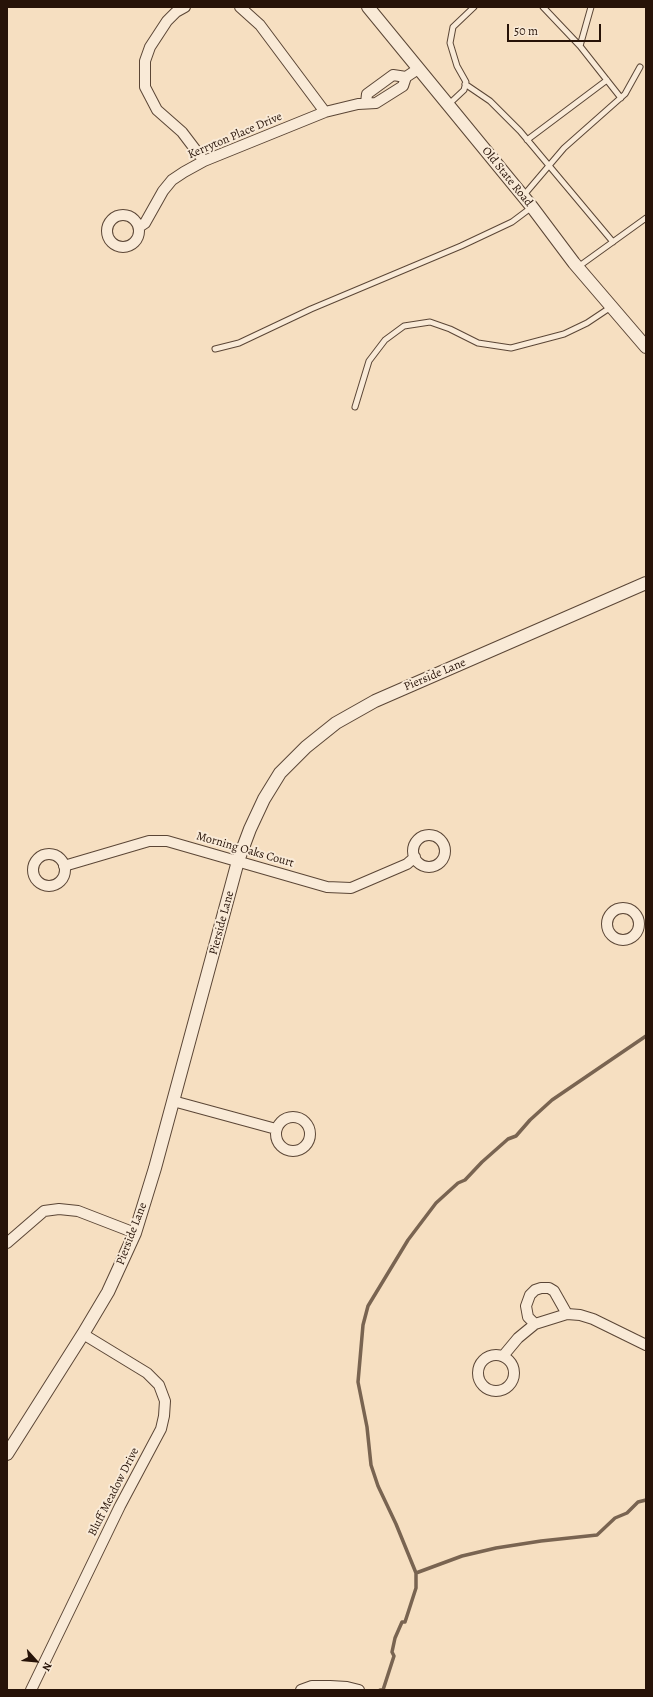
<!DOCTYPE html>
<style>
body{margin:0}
#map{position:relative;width:653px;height:1697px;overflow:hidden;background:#f6dfc1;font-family:Alegreya,serif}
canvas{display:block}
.frame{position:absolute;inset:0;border:8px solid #271308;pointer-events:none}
.north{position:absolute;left:16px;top:1641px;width:40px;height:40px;-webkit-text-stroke:3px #f9ead7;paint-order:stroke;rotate:117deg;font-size:11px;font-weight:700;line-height:16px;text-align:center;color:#271308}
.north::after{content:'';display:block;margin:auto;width:14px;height:18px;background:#271308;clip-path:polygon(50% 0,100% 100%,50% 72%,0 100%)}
.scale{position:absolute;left:507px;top:24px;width:94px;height:18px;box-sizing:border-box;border:2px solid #271308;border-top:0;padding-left:5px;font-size:12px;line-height:14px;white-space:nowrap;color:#271308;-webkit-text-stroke:3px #f9ead7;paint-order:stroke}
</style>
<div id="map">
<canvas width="653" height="1697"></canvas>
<div class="frame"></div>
<div class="north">N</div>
<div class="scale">50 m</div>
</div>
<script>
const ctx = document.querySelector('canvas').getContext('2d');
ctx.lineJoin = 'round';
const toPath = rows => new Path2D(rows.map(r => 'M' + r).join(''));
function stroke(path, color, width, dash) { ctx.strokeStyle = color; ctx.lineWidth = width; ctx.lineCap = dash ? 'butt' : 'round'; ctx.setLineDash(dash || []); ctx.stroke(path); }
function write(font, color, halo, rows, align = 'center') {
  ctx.font = font + ' Alegreya,serif'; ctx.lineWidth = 4; ctx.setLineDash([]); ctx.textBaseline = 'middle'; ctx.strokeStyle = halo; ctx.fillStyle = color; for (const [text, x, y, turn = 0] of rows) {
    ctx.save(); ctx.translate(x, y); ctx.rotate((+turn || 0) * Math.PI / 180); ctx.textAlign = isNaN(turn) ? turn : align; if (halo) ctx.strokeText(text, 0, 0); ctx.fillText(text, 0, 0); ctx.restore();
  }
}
const stream = toPath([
 [416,1573,462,1556,496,1548,541,1541,597,1535,615,1518,627,1513,638,1502,646,1500],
 [380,1690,383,1690,394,1656,392,1652,395,1638,402,1622,405,1622,416,1588,416,1573,396,1524,378,1486,371,1465,367,1427,358,1382,363,1325,368,1306,408,1240,436,1203,458,1183,465,1180,482,1162,508,1139,516,1136,530,1120,552,1100,646,1036]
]);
const service = toPath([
 [543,7,580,46],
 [591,7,580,46,621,98],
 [465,84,490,101,520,131,613,242],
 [448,105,464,90,466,82,457,66,450,43,453,27,474,7],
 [527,140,607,80],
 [524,195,564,148,625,94,640,67],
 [578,267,646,218],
 [215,349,239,343,311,309,461,246,512,222,532,207],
 [355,407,369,361,385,340,404,326,430,322,450,329,478,343,511,348,564,334,587,323,611,307]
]);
const minor = toPath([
 [185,7,176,12,167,21,150,47,145,61,145,87,157,110,182,132,204,161],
 [240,7,260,25,325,112],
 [366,103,367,94,393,75,406,77],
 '107 231a16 16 0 1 1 32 0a16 16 0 1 1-32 0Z',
 [139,227,145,223,163,191,172,180,184,172,204,161,325,112,358,104,376,103,403,86,406,77,418,69],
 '413 851a16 16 0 1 1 32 0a16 16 0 1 1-32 0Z',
 '33 870a16 16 0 1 1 32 0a16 16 0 1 1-32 0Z',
 [64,866,149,841,167,841,327,887,351,888,407,864,415,857],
 '607 924a16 16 0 1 1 32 0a16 16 0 1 1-32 0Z',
 [173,1101,276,1129],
 '276 1134a17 17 0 1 1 34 0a17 17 0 1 1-34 0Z',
 [7,1243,44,1211,59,1209,78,1211,135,1233],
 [535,1324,528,1317,526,1306,530,1295,535,1290,541,1288,549,1288,554,1291,567,1314],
 '478 1373a18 18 0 1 1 36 0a18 18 0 1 1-36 0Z',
 [503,1356,518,1338,535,1324,567,1314,580,1315,593,1319,646,1345],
 [31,1690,120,1506,161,1429,164,1416,165,1401,159,1385,147,1373,83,1334],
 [301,1690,312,1686,330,1686,347,1687,359,1690]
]);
const tertiary = toPath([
 [368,7,532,207,574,263,646,347],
 [7,1454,83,1334,108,1292,135,1233,155,1168,238,861,250,829,264,799,280,773,306,747,336,723,375,701,646,583]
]);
const streetNames = [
 ["Kerryton Place Drive",235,136,-23],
 ["Old State Road",507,177,51],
 ["Pierside Lane",435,675,-23],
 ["Morning Oaks Court",245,850,16],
 ["Pierside Lane",222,923,-75],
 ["Pierside Lane",132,1234,-69],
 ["Bluff Meadow Drive",114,1492,-63]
];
stroke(stream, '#796451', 3.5);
stroke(service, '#5b4636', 7);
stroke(minor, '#5b4636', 12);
stroke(tertiary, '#5b4636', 14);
stroke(service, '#f9ead7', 5);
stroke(minor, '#f9ead7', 10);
stroke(tertiary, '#f9ead7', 12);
write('12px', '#271308', '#f9ead7', streetNames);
</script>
